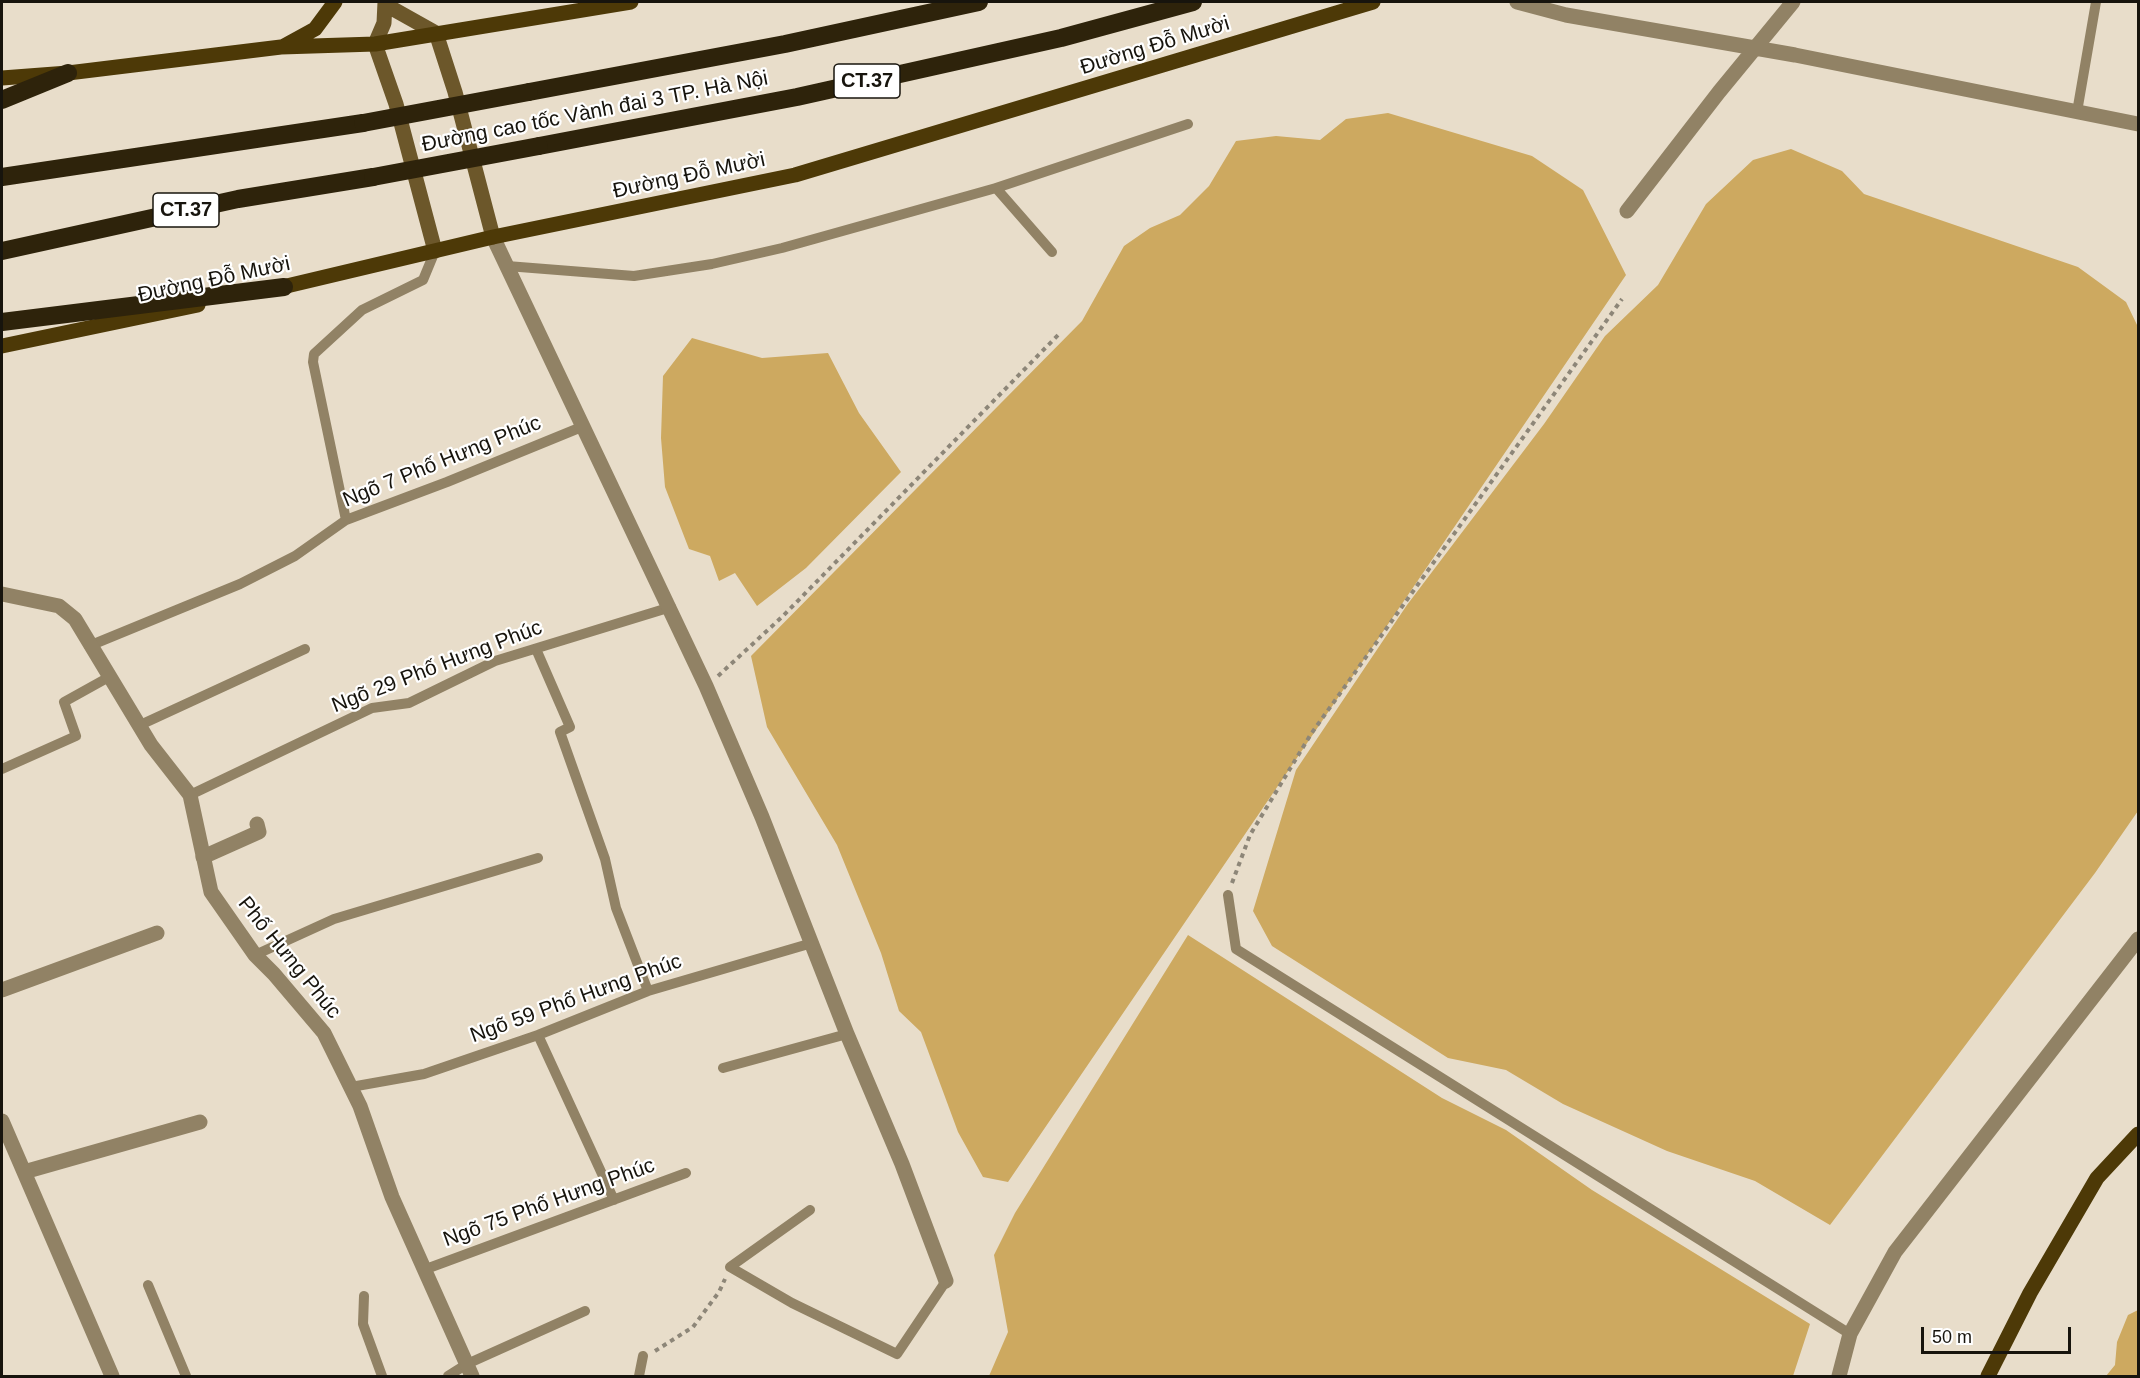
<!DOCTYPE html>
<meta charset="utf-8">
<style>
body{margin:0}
#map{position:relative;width:2140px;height:1378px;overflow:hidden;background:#e8ddca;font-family:Arial,sans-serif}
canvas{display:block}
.frame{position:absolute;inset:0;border:3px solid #17140d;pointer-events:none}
.scale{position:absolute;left:1921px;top:1327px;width:150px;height:27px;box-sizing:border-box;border:3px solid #17140d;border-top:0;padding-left:8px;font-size:18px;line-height:21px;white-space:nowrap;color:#17140d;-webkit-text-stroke:4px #fff;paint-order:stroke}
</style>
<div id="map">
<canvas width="2140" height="1378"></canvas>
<div class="frame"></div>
<div class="scale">50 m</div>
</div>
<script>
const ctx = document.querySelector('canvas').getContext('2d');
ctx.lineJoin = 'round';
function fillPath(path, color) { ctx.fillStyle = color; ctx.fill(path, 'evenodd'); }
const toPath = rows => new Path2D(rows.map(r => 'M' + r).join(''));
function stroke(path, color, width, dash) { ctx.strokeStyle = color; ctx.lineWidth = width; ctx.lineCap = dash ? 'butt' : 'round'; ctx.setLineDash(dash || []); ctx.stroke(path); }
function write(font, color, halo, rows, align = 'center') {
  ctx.font = font + ' Arial,sans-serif'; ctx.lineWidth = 4.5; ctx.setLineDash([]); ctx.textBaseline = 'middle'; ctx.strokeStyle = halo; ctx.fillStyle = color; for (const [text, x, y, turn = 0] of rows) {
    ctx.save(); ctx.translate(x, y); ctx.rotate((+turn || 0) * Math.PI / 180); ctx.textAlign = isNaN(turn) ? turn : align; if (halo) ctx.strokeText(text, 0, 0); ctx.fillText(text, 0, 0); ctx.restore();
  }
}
const water = toPath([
 [1388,113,1532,156,1583,190,1626,275,1008,1182,983,1177,958,1132,921,1032,899,1011,881,953,837,845,767,727,751,656,1082,321,1124,246,1150,228,1180,215,1209,186,1236,141,1276,136,1320,140,1346,119],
 [1791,149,1842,171,1864,194,2078,267,2126,302,2138,327,2138,811,2095,873,1830,1225,1755,1181,1667,1151,1563,1104,1506,1070,1448,1058,1272,946,1253,911,1296,770,1407,605,1544,424,1605,336,1658,285,1706,204,1753,160],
 [692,338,762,358,828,353,859,413,901,472,806,568,757,606,735,573,719,581,710,556,689,549,665,487,661,438,663,376],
 [1188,935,1442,1098,1506,1130,1592,1190,1810,1324,1793,1376,989,1376,1008,1332,994,1255,1015,1213],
 [2138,1310,2138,1376,2106,1376,2115,1365,2117,1342,2128,1315]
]);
const path = toPath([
 [718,676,783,616,1061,332],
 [1232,883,1250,835,1311,734,1622,299],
 [655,1351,693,1327,719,1292,725,1279]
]);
const service = toPath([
 [2077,112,2096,2],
 [996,188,1052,252],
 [507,266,634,276,712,264,782,248,996,188,1188,124],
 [346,520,313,362,314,354,362,310,423,280,435,251],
 [89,646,240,584,295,556,346,520,447,482,584,426],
 [536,649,570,727,560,732,605,859,616,908,648,991],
 [138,726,305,649],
 [2,769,76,736,64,702,109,677],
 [190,795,372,708,409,703,495,661,671,607],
 [1228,895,1236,949,1850,1334],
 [255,955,334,919,538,858],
 [538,1035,614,1200],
 [723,1068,847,1034],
 [351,1087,424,1074,538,1035,648,991,812,943],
 [810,1210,730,1267,792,1303,897,1354,946,1281],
 [426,1269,686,1173],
 [148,1285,186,1376],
 [364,1296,363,1324,382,1376],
 [448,1376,467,1364,585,1311],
 [639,1376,643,1356]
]);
const minor = toPath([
 [1517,2,1566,15,1795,55,2138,124],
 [1627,211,1719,92,1793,2],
 [493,237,706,686,762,817,847,1034,902,1164,946,1281],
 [203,857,259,832,257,824],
 [2,990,157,933],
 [2,1121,112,1376],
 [24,1172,200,1122],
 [1839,1376,1850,1334,1895,1252,2138,939]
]);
const tertiary = toPath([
 [2,594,59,606,75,619,151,745,190,795,211,892,255,955,274,974,324,1033,360,1106,392,1197,472,1376]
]);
const secondary = toPath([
 [385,2,384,23,375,44,396,104,435,251],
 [386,5,436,33,455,92,493,237]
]);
const primary = toPath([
 [284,46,315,29,335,2],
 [2,78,68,73,281,47,375,44,631,2],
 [274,289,493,237,795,175,1373,2],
 [2,346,198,305],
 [1988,1376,2030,1293,2097,1178,2138,1134]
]);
const motorway = toPath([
 [529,92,785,44,979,2],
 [2,100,68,73],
 [539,146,797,97,1061,38,1193,2],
 [2,177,363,123],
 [2,251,238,199,373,177],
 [2,322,284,287]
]);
const motorwayBridge = toPath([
 [363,123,529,92],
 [373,177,539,146]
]);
const shields = [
 [867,81,66],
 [186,210,66]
];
const shieldNames = [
 ["CT.37",867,81],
 ["CT.37",186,210]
];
const streetNames = [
 ["Đường Đỗ Mười",1155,46,-17],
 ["Đường cao tốc Vành đai 3 TP. Hà Nội",595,112,-11],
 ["Đường Đỗ Mười",689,176,-12],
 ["Đường Đỗ Mười",214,280,-12],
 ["Ngõ 7 Phố Hưng Phúc",442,462,-22],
 ["Ngõ 29 Phố Hưng Phúc",437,667,-21],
 ["Phố Hưng Phúc",289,958,51],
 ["Ngõ 59 Phố Hưng Phúc",576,999,-20],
 ["Ngõ 75 Phố Hưng Phúc",549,1203,-20]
];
fillPath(water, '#cda960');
stroke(path, '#8d8678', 4, [4.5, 4.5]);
stroke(service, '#918265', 10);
stroke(minor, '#918265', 15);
stroke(tertiary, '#918265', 15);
stroke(secondary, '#6c572a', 15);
stroke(primary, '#4d3907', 15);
stroke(motorway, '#2e230b', 18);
stroke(motorwayBridge, '#2e230b', 18);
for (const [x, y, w] of shields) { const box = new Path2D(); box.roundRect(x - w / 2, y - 17, w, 34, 4.5); ctx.fillStyle = '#fff'; ctx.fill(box); stroke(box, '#17140d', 1.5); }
write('bold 20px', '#17140d', null, shieldNames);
write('21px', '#17140d', '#fff', streetNames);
</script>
